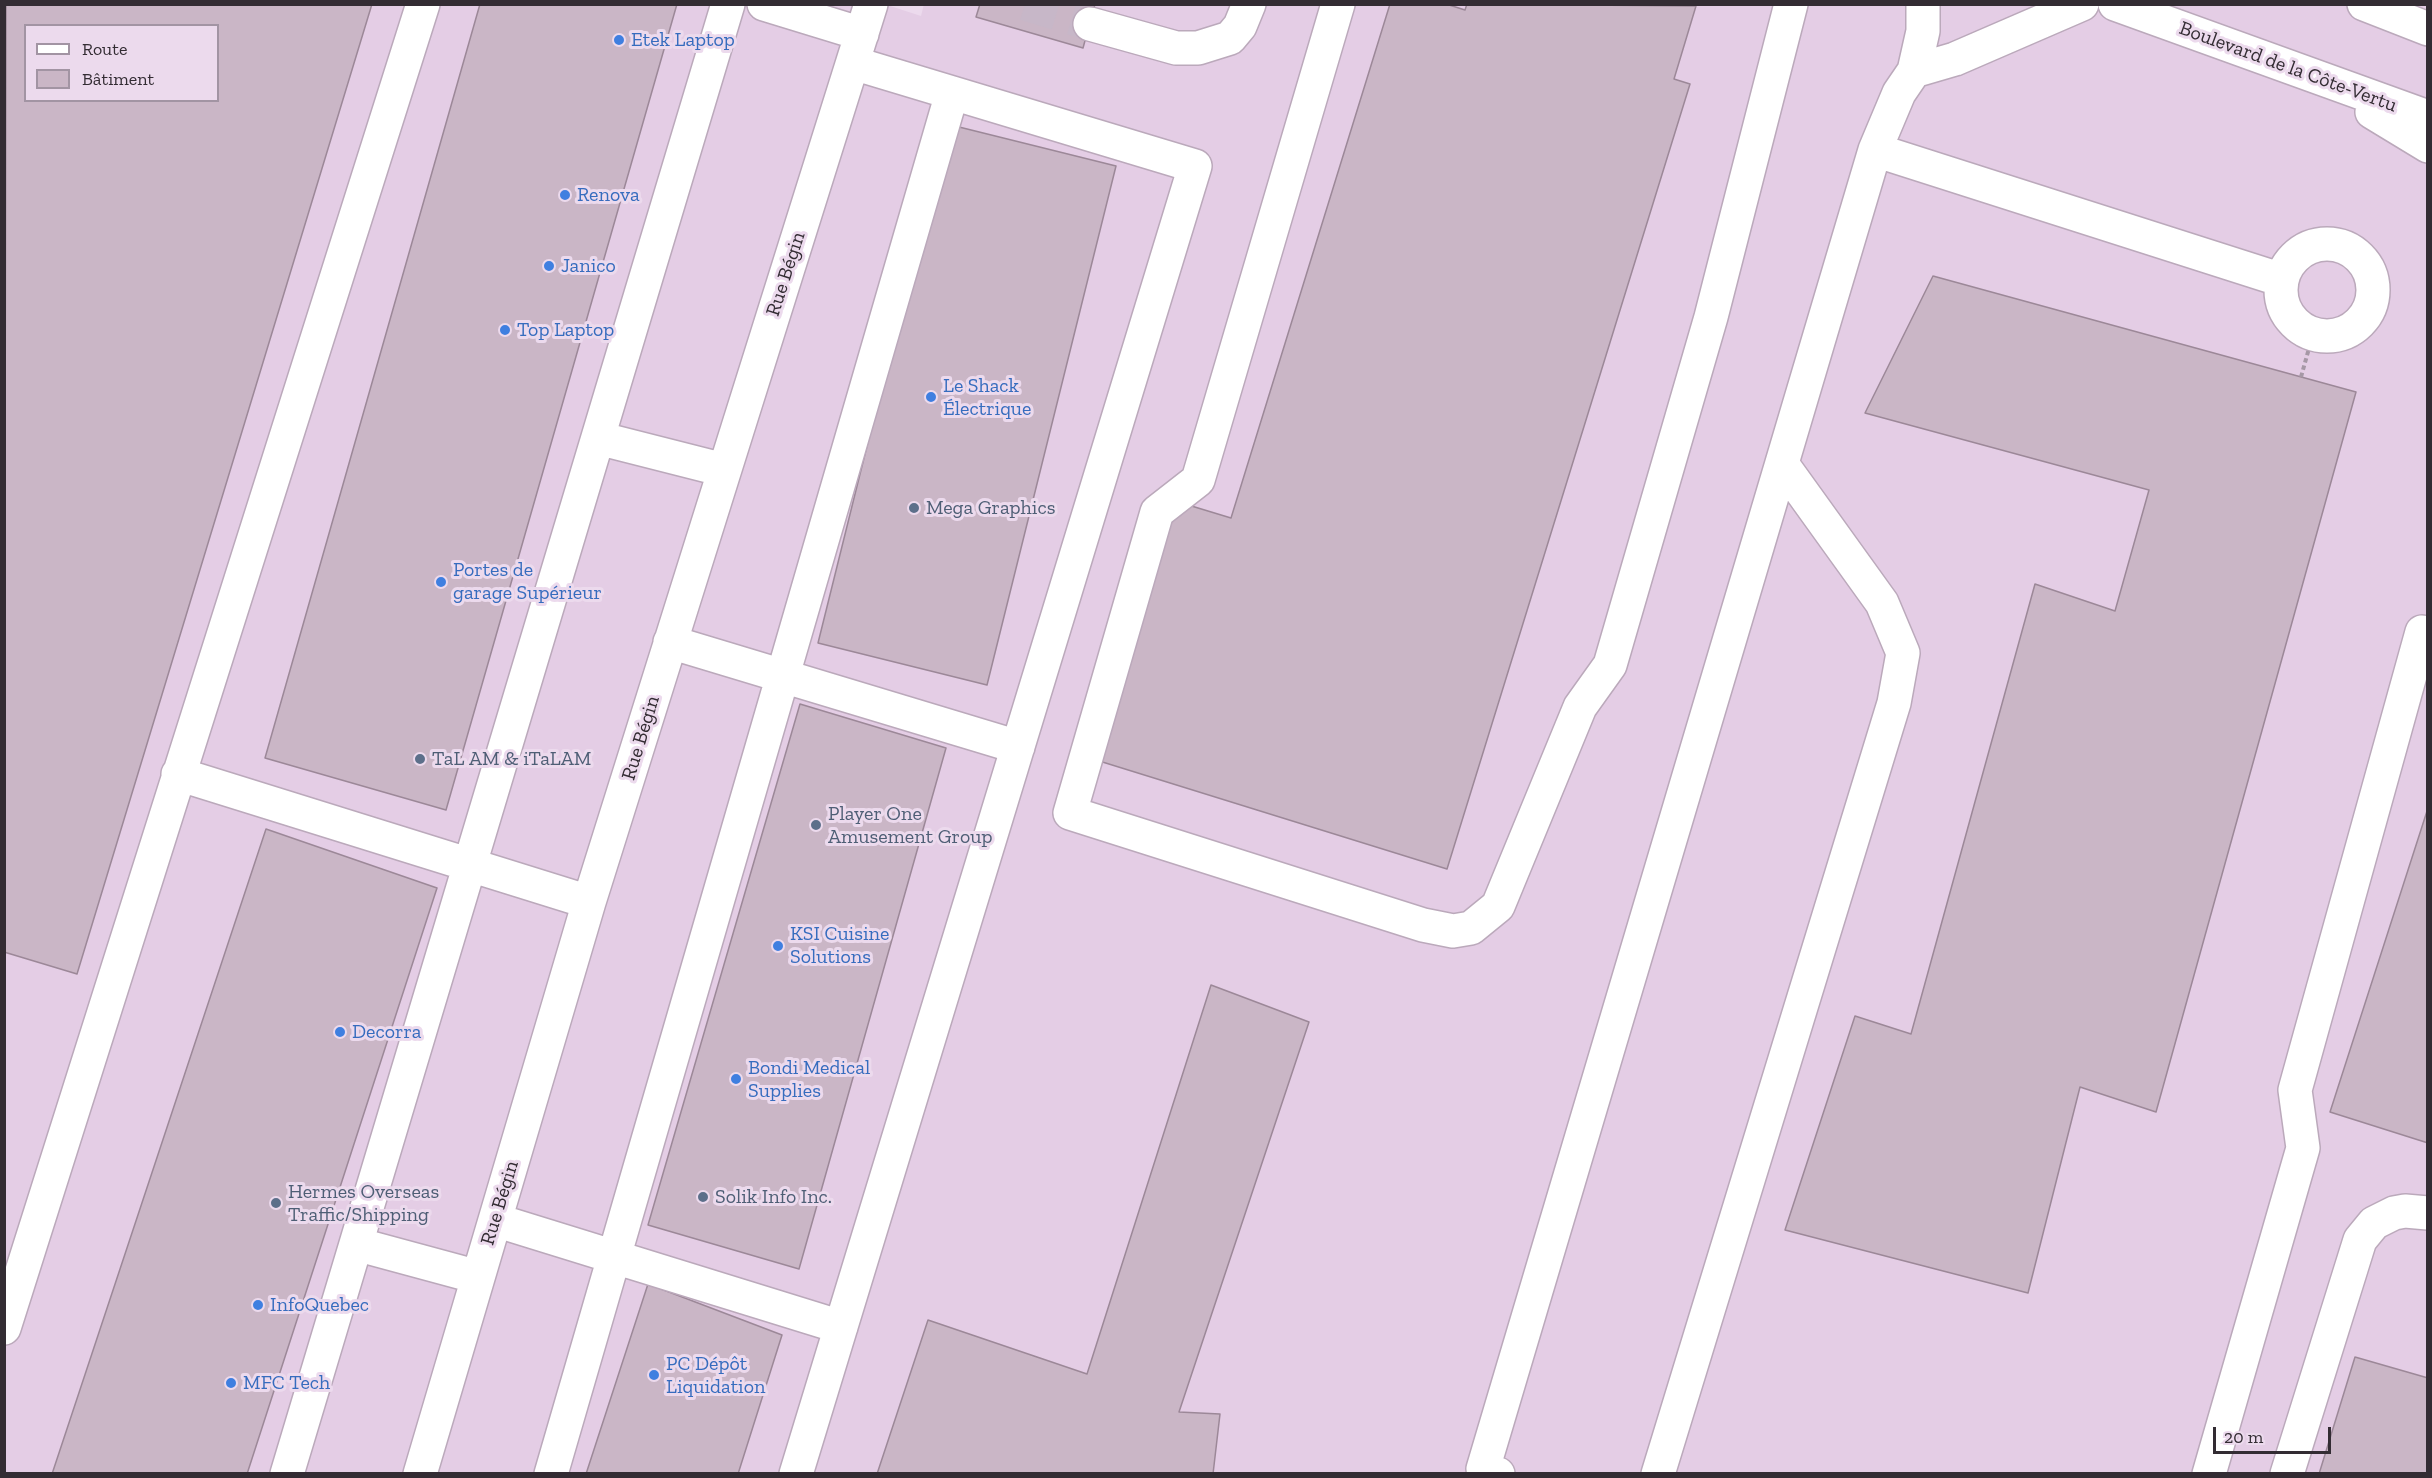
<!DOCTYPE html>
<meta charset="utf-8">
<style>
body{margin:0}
#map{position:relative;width:2432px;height:1478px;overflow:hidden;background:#ecdaed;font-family:"Zilla Slab",serif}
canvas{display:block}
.frame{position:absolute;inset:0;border:6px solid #332c33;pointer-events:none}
.legend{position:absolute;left:24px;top:24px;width:195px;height:78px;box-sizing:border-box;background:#ecdaed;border:2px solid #a294a3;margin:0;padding:8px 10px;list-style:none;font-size:18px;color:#332c33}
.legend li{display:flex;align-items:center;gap:12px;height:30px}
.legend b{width:30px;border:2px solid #a294a3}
.scale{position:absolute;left:2213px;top:1427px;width:118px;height:27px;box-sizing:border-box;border:3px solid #332c33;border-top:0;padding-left:8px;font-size:18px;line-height:21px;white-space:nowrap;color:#332c33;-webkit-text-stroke:4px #ecdaed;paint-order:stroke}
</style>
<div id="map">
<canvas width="2432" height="1478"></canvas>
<div class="frame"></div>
<ul class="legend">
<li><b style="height:8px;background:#fff"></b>Route</li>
<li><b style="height:16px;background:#cab6c6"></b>Bâtiment</li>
</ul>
<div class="scale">20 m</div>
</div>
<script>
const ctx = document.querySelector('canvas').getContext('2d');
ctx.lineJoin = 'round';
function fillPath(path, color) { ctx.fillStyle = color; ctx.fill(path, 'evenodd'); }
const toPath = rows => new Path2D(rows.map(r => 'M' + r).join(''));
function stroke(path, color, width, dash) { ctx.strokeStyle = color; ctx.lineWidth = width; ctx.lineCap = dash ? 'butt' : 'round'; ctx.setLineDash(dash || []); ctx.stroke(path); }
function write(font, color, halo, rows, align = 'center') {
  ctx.font = font + ' "Zilla Slab",serif'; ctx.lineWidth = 6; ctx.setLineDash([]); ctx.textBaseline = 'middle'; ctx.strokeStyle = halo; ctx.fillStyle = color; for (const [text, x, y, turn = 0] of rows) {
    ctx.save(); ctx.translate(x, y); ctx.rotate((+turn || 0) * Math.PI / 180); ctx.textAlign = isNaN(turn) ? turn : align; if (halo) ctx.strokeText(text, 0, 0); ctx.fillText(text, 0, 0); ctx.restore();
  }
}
const built = toPath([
 [884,4,921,16,924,4,2427,5,2427,1473,5,1474,5,5],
 [26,26,218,26,218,100,26,100]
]);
const building = toPath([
 [6,4,372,4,77,974,4,952,6,4],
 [26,26,218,26,218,100,26,100,26,26],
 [480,4,677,4,446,810,265,758,480,4],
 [980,4,1095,4,1083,48,976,17,980,4],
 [1390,4,1446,4,1465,10,1467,4,1696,6,1674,79,1690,84,1447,869,1096,760,1175,501,1231,518,1390,4],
 [947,124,1116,166,987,685,818,643,947,124],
 [1933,276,2356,392,2156,1112,2080,1087,2028,1293,1785,1230,1855,1016,1911,1034,2035,584,2115,611,2149,490,1865,413,1933,276],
 [800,704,946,748,799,1269,648,1225,800,704],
 [2428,808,2428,1143,2330,1112,2428,808],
 [266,829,437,888,247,1474,52,1474,266,829],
 [1211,985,1309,1022,1179,1412,1220,1414,1213,1474,877,1474,928,1320,1087,1374,1211,985],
 [648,1284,782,1335,738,1474,586,1474,648,1284],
 [2355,1357,2428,1378,2428,1474,2319,1474,2355,1357]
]);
const minorTunnel = toPath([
 [1025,4,1090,24]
]);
const path = toPath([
 [2301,377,2313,334]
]);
const minor = toPath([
 [764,4,862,34],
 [1338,4,1198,480,1157,512,1070,813,1423,925,1453,931,1471,928,1498,906,1580,707,1610,665,1711,317,1791,4],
 [1090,24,1176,48,1198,48,1230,38,1240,26,1249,4],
 [1914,71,1955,59,2082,4],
 [1875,150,2282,280],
 '2281 290a46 46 0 1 1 92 0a46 46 0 1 1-92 0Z',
 [598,438,724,470],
 [670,642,1018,747],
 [178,774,589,902],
 [495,1220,841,1327],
 [356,1244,478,1277],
 [4,1328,423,4],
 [287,1474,728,4],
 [420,1474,589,902,871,4],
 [551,1474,952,93],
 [796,1474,1195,166,853,63],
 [1498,1474,1483,1469,1875,150,1899,93,1914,71,1923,31,1923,4],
 [1658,1474,1894,703,1903,653,1882,603,1782,464],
 [2209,1474,2303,1148,2295,1090,2422,632],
 [2287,1474,2360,1240,2374,1223,2394,1213,2405,1211,2428,1213]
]);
const major = toPath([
 [2115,4,2428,117],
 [2364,4,2428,29],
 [2372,112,2428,146]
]);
const markers = [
 [619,40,6,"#3f7fe0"],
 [565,195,6,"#3f7fe0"],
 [549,266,6,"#3f7fe0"],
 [505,330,6,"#3f7fe0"],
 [931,397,6,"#3f7fe0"],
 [914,508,6,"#5c6f8a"],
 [441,582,6,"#3f7fe0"],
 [420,759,6,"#5c6f8a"],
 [816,825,6,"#5c6f8a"],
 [778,946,6,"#3f7fe0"],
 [340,1032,6,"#3f7fe0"],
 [736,1079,6,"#3f7fe0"],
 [703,1197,6,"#5c6f8a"],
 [276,1203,6,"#5c6f8a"],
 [258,1305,6,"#3f7fe0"],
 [654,1375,6,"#3f7fe0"],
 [231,1383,6,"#3f7fe0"]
];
const shopNames = [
 ["Etek Laptop",631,40],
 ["Renova",577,195],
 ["Janico",561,266],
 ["Top Laptop",517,330],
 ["Le Shack",943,386],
 ["Électrique",943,409],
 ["Portes de",453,570],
 ["garage Supérieur",453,593],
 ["KSI Cuisine",790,934],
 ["Solutions",790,957],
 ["Decorra",352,1032],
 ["Bondi Medical",748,1068],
 ["Supplies",748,1091],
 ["InfoQuebec",270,1305],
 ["PC Dépôt",666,1364],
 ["Liquidation",666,1387],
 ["MFC Tech",243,1383]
];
const streetNames = [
 ["Boulevard de la Côte-Vertu",2288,67,20],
 ["Rue Bégin",786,274,-72],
 ["Rue Bégin",641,738,-73],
 ["Rue Bégin",500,1203,-73]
];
const serviceNames = [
 ["Mega Graphics",926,508],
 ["TaL AM & iTaLAM",432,759],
 ["Player One",828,814],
 ["Amusement Group",828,837],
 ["Hermes Overseas",288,1192],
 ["Traffic/Shipping",288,1215],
 ["Solik Info Inc.",715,1197]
];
fillPath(built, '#e4cde5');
fillPath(building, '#cab6c6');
stroke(building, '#9c8898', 1.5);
stroke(minorTunnel, '#c7b7c8', 33, [33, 16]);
stroke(minor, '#bba9bb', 36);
stroke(major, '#bba9bb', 36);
stroke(path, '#a698a6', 4, [4.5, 3]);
stroke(minor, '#fff', 33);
stroke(major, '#fff', 33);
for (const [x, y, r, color] of markers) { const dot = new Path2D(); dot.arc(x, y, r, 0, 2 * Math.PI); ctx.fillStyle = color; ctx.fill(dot); stroke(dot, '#ecdaed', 2); }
write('20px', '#366cbe', '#ecdaed', shopNames, 'left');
write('20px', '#332c33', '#ecdaed', streetNames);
write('20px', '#4e5e75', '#ecdaed', serviceNames, 'left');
</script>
